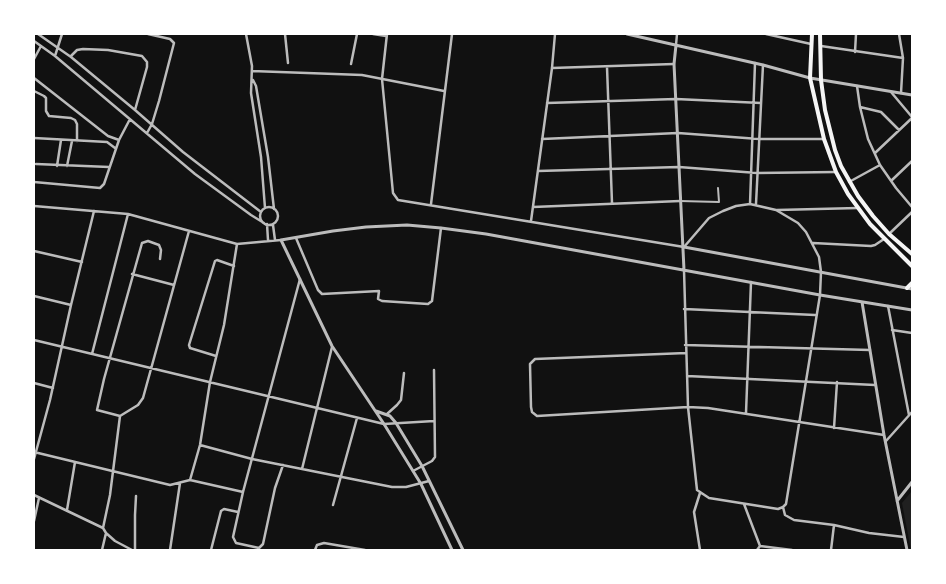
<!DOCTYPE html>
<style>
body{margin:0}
#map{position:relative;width:946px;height:584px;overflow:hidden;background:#111;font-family:"Source Sans 3",sans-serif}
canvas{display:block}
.frame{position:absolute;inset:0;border:35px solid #fff;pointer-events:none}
</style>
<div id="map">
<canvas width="946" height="584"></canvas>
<div class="frame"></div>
</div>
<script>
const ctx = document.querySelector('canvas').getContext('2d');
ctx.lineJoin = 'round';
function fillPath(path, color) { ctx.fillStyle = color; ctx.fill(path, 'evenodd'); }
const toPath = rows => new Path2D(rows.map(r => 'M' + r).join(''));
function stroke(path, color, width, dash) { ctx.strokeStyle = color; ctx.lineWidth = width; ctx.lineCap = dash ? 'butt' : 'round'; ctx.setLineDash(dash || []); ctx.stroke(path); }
const green = toPath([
 [912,491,912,550,911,550,902,503]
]);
const pedestrian = toPath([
 [680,201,719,202,718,188]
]);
const minor = toPath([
 [38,34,71,57,135,110,183,152,261,212],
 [246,34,252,66,251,93,261,157,265,208],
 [285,34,288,63],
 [373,34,386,36],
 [387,34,382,79,393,193,398,200,684,247,709,218,723,211,736,206,750,204,776,210,798,223,806,232,819,257,821,272,820,295,786,504,783,507,778,509,709,498,697,490,688,407,684,270],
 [766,34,811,44],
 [899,34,903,58,901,93],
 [34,41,55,56,195,174,251,215,264,223],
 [676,45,677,34],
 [821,46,903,58],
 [855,52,856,34],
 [55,56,62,34],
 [71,56,77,50,83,49,108,50,142,56,147,62,147,67,135,110],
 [34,59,41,46],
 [351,64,357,34],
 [607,67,612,203],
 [552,68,674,64],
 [252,71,362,75,444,91],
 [34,78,108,136,119,140,104,184,100,188,34,182],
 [253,80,256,86,268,157,274,209],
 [857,86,860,107,868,139,880,165,896,188,912,207],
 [34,91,44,96,46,98,46,111,49,116,71,118,75,120,77,124,77,141],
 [891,92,912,117],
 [547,103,676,99,761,103],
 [860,107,881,112,899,130],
 [147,133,152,124,159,101,174,43,170,39,148,34],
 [34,138,107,142,115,148],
 [542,139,678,133,759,139,824,139],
 [119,140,130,119],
 [875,153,912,118],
 [36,164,109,167],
 [57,166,61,140],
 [67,166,72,141],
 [538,171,679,167,757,173,836,172],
 [892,180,912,161],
 [849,182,880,165],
 [431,204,452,34],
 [750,204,755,63],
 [756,204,763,65],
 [34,206,128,214,237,244,281,240],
 [533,207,680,201],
 '260 216a9 9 0 1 1 18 0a9 9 0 1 1-18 0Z',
 [777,210,858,208],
 [531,221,552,68,555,34],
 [267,224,268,240],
 [273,225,275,240],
 [889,234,912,212],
 [296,238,318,290,322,294,379,291,378,299,382,301,428,304,432,301,441,228],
 [813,243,871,246,875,245,884,239],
 [34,251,82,262],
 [132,274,174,285],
 [34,296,71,305],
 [888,306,909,415],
 [684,309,815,315],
 [892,330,912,333],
 [34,340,384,424,434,421],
 [685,345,870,350],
 [686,353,535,359,530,364,531,407,532,412,537,416,688,407,708,408,884,435],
 [92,354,128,214],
 [216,356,190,348,189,345,215,261,217,260,234,266],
 [687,376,875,385],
 [34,383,53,388],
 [746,413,751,282],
 [387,414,397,405,401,400,404,373],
 [120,416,97,410,104,379,142,243,148,241,159,245,161,250,160,259],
 [834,428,837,382],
 [886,441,912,412],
 [200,445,252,459,392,487,406,487,429,481],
 [34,452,170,485,190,480,243,492],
 [34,459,50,400,71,305,94,211],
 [283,465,275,488,263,544,259,548,236,543,233,537,243,492,300,279],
 [302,469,332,347],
 [413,471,432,461,435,457,434,370],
 [190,480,200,445,210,382,224,325,237,244],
 [700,493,694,512,700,550],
 [34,495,103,528,110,495,120,416,138,405,143,398,189,231],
 [744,504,760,546],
 [333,505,357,418],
 [783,507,785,515,794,520,834,525,869,533,904,537],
 [67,510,75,462],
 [34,521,39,498],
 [103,528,106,533,115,541,132,550],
 [102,550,106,533],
 [135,550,135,515,136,496],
 [170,550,180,483],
 [211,550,221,511,224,509,238,512],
 [315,550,317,545,324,543,365,550],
 [757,550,760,546,792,550],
 [831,550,834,525]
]);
const tertiary = toPath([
 [627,34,763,65,810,78,912,95],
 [676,45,674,64,684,270],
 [684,247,912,289],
 [862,302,884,435,907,550],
 [376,411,390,416,396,423,422,466,463,550],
 [897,501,912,482],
 [452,550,421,484,384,424,332,346,281,240,333,231,366,227,407,225,441,228,486,234,820,295,912,310]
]);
const secondary = toPath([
 [812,34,810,78,824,139,836,172,848,194,870,224,912,266],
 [820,34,821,80,825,110,835,150,841,166,858,196,873,216,889,234,912,254],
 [907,288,912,283]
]);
fillPath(green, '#202020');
stroke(pedestrian, '#bcbcbc', 2);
stroke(minor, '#bcbcbc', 2.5);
stroke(tertiary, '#bcbcbc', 3);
stroke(secondary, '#f5f5f5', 4);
</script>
